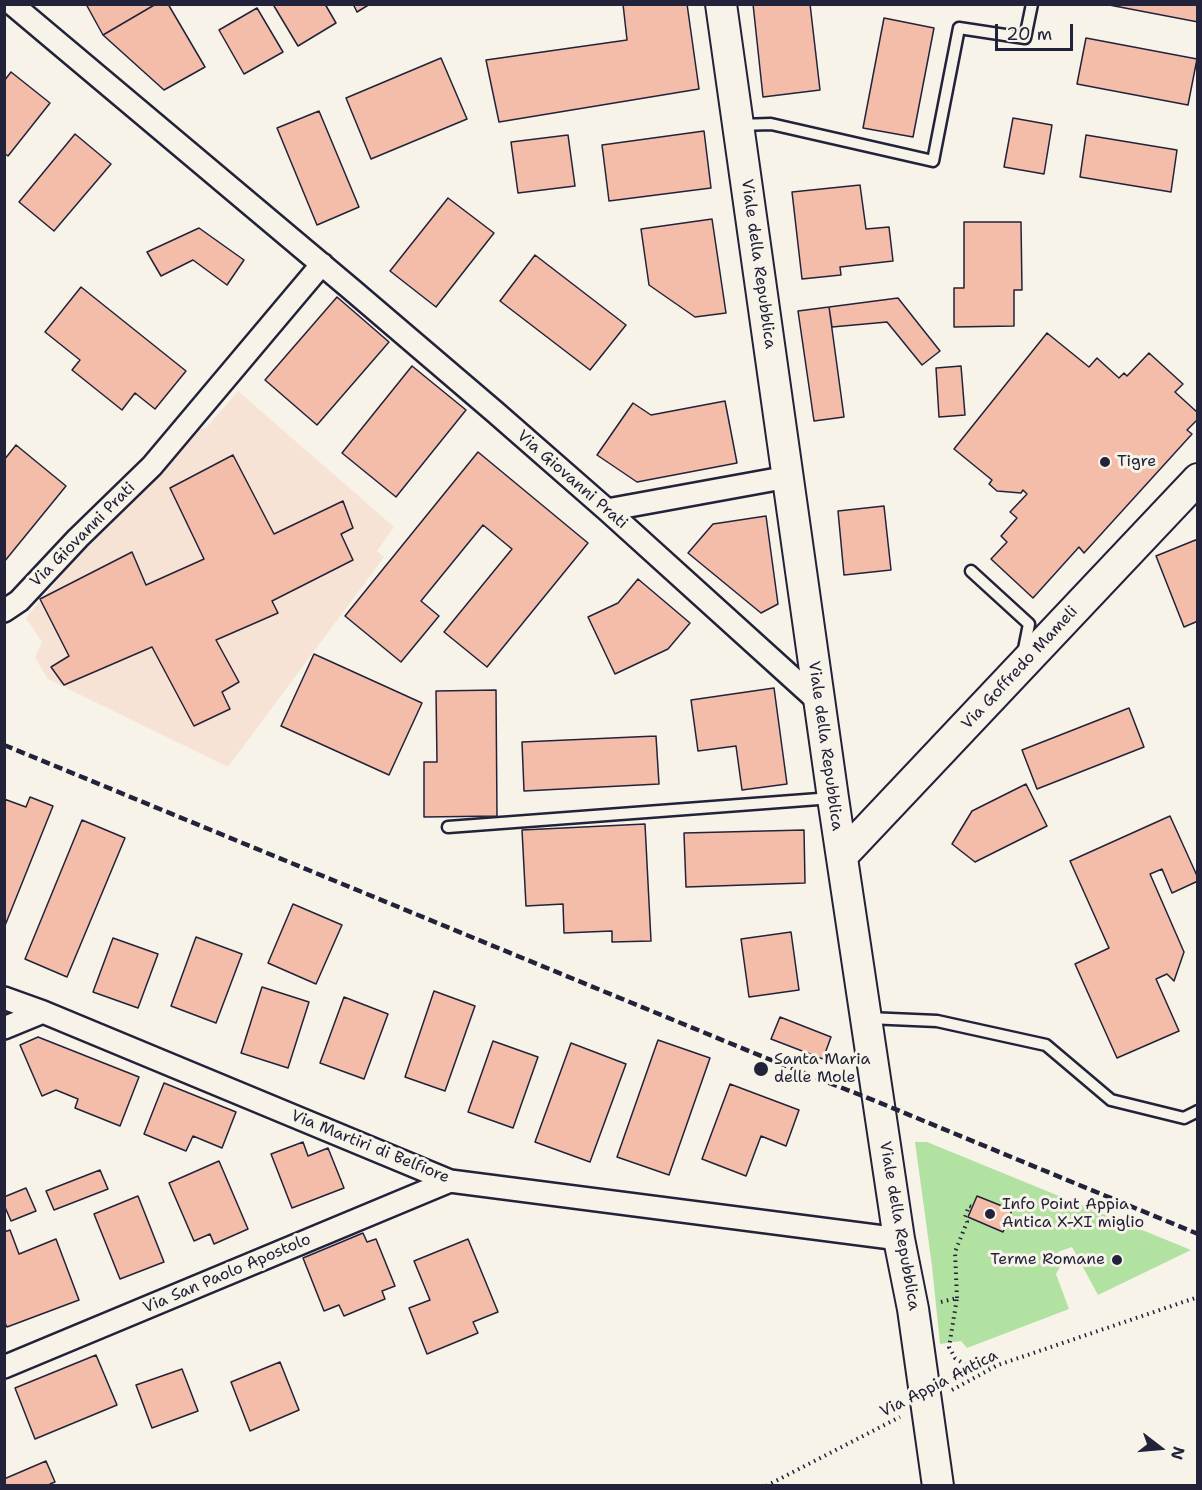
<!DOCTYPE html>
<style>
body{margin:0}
#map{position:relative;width:1202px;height:1490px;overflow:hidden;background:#f7f3e8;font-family:"Shantell Sans",sans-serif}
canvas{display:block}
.frame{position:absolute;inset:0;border:6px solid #22223b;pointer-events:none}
.north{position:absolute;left:1130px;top:1418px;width:60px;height:60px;-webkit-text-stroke:4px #f7f3e8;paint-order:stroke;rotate:106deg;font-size:16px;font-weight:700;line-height:24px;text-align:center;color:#22223b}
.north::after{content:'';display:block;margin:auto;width:21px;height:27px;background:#22223b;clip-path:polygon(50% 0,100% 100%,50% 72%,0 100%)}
.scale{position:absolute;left:995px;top:24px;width:78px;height:27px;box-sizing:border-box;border:3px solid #22223b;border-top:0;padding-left:8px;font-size:18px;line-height:21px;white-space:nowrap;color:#22223b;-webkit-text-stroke:4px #f7f3e8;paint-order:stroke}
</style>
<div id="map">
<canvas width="1202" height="1490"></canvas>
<div class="frame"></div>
<div class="north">N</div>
<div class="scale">20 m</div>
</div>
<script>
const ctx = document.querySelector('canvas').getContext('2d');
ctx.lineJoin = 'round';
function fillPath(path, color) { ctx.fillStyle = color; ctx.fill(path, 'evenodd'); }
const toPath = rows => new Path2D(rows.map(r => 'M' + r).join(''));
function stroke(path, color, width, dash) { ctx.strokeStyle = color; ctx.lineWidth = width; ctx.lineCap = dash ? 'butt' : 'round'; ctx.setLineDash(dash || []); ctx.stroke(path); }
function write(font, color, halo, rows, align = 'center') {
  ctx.font = font + ' "Shantell Sans",sans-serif'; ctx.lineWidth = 6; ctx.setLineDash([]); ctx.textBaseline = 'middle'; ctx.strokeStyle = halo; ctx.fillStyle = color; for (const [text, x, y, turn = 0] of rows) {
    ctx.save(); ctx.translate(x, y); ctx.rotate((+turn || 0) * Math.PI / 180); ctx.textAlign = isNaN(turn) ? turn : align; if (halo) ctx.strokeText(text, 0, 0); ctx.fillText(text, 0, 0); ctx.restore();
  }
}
const built = toPath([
 [238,391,394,527,377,551,384,557,228,767,48,679,35,658,42,642,26,618,79,554,163,470,198,429,206,428]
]);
const green = toPath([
 [915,1142,927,1142,1191,1250,1098,1295,1072,1247,1058,1252,1061,1265,1056,1274,1069,1309,967,1348,961,1341,940,1344,932,1266]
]);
const building = toPath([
 [86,4,156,4,103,35,86,4],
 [156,4,168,4,205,67,164,90,103,35,156,4],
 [276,4,325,4,336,23,298,46,274,6,276,4],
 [353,4,370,4,357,12,353,4],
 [623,4,687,4,699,89,499,122,486,60,627,40,623,4],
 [753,4,810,4,820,90,763,97,753,4],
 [1104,4,1198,4,1198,22,1104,4],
 [257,8,283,52,244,74,219,30,257,8],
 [884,18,934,28,913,137,863,128,884,18],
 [1086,38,1197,59,1188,105,1077,84,1086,38],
 [441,58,467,119,371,159,346,98,441,58],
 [11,72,50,103,8,156,4,153,4,81,11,72],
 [319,111,359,207,317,225,277,128,319,111],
 [1013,118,1052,125,1044,174,1004,167,1013,118],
 [704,131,711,188,609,201,602,145,704,131],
 [75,134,111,164,54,231,19,202,75,134],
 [568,135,575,186,518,193,511,142,568,135],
 [1086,135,1177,150,1171,192,1080,177,1086,135],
 [860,185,866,229,889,227,893,261,840,267,841,275,802,279,792,192,860,185],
 [448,198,494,233,436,307,390,271,448,198],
 [712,219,726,313,695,317,649,285,641,229,712,219],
 [964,222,1021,222,1022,290,1014,290,1014,326,954,327,954,288,964,288,964,222],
 [199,228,244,260,227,285,193,260,161,276,147,252,199,228],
 [535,255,626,325,590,370,500,301,535,255],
 [81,287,186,371,155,409,135,393,122,410,72,370,80,360,45,332,81,287],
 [337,297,389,342,317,425,265,380,337,297],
 [898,298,940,351,922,365,887,322,832,327,829,307,898,298],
 [829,307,844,417,814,421,798,311,829,307],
 [1047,333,1089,367,1097,358,1119,378,1124,373,1127,376,1149,353,1183,384,1175,392,1198,413,1198,419,1187,430,1192,434,1084,553,1079,547,1033,598,991,559,1007,542,1001,536,1017,518,1010,512,1027,494,1023,490,1021,493,997,491,989,484,992,480,954,449,1047,333],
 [412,366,466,410,396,497,342,453,412,366],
 [961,366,965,415,939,417,936,368,961,366],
 [725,401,737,463,637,482,597,455,633,403,651,415,725,401],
 [16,445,66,486,4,562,4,460,16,445],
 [478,452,588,543,487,667,444,632,512,549,483,525,421,601,439,616,401,662,345,616,478,452],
 [233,455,274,534,343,501,353,528,341,534,353,560,272,601,278,613,216,640,239,682,222,692,230,709,194,726,152,647,64,685,51,667,69,656,40,599,132,552,146,585,204,559,170,488,233,455],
 [884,506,891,570,844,575,838,511,884,506],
 [766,516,778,604,761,613,688,553,713,524,766,516],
 [1198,539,1198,621,1184,627,1156,556,1198,539],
 [638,579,690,623,668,649,615,674,588,617,618,603,638,579],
 [314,654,422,703,389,775,281,726,314,654],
 [774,688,787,784,742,790,736,746,698,751,691,700,774,688],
 [496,690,497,816,424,817,424,762,437,762,436,691,496,690],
 [1129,708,1144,747,1037,789,1022,750,1129,708],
 [656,736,659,784,524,791,522,742,656,736],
 [1026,784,1047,826,975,862,952,844,972,811,1026,784],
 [30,797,53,806,4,928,4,799,26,807,30,797],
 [1170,816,1198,878,1198,881,1172,893,1162,869,1150,874,1184,952,1174,981,1167,974,1156,979,1179,1031,1117,1058,1075,964,1109,948,1070,861,1170,816],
 [82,820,125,838,67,977,25,959,82,820],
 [645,824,651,941,612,942,612,931,564,933,563,904,526,906,522,830,645,824],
 [804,830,805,883,686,887,684,833,804,830],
 [293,904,342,925,316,984,268,963,293,904],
 [791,932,799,990,749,997,741,939,791,932],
 [196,937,242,954,216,1023,171,1006,196,937],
 [113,938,158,954,138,1008,93,992,113,938],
 [262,987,309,1002,288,1068,241,1053,262,987],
 [434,991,475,1006,445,1091,405,1077,434,991],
 [344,997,388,1014,364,1079,320,1063,344,997],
 [780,1017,831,1037,823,1059,771,1039,780,1017],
 [38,1037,139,1077,120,1126,75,1108,78,1099,56,1090,42,1096,20,1045,38,1037],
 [658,1040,710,1058,669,1175,617,1157,658,1040],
 [493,1041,538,1057,513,1128,468,1112,493,1041],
 [571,1043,626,1064,590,1162,535,1142,571,1043],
 [164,1083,236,1112,222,1148,193,1136,186,1151,144,1134,164,1083],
 [730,1084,799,1110,786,1146,761,1136,746,1176,702,1159,730,1084],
 [303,1142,308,1156,328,1148,344,1188,292,1208,271,1154,303,1142],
 [219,1161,248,1229,214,1244,210,1234,194,1241,169,1183,219,1161],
 [100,1170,108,1189,54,1210,46,1191,100,1170],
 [26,1188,36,1211,11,1221,4,1205,4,1197,26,1188],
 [138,1196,164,1262,120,1279,94,1214,138,1196],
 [977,1196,1012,1210,1003,1232,968,1217,977,1196],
 [10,1230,19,1254,56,1239,79,1300,7,1327,4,1321,4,1232,10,1230],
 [363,1233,367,1242,376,1239,395,1286,382,1291,385,1299,344,1316,339,1305,324,1311,303,1258,363,1233],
 [468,1239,498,1312,473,1322,478,1333,427,1354,409,1308,430,1300,414,1261,468,1239],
 [96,1355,117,1405,35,1439,15,1388,96,1355],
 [280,1362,299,1410,250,1431,231,1382,280,1362],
 [182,1369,198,1411,152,1428,136,1385,182,1369],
 [46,1461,55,1482,50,1484,51,1486,4,1486,4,1479,46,1461]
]);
const path = toPath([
 [957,1298,955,1252,967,1222,965,1217,969,1206,972,1207],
 [941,1302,957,1298,949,1347,955,1358,969,1367,994,1365],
 [952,1390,998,1365,1198,1297],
 [766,1486,900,1417]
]);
const lane = toPath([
 [739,125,771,124,933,161,959,28,1025,38,1032,4],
 [971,571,1029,624,1023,654],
 [448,827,832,798],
 [868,1018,937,1021,1046,1045,1111,1100,1184,1118,1198,1111]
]);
const street = toPath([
 [12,4,351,289,495,412,607,510,818,701],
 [607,510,788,477],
 [4,611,19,601,78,538,152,466,322,264],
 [4,998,43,1012,450,1181,899,1239],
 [4,1028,43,1012],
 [4,1367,450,1181]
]);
const secondary = toPath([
 [721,4,833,798,899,1239,913,1309,938,1486],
 [842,856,1198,479]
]);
const rail = toPath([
 [4,745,766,1058,878,1102,1198,1234]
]);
const markers = [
 [1105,462,6,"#22223b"],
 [761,1069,8,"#22223b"],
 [990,1214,6,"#22223b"],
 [1117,1260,6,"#22223b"]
];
const streetNames = [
 ["Viale della Repubblica",758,264,82],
 ["Via Giovanni Prati",572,480,41],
 ["Via Giovanni Prati",83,535,-45],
 ["Via Goffredo Mameli",1020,668,-47],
 ["Viale della Repubblica",825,746,82],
 ["Via Martiri di Belfiore",370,1147,22],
 ["Viale della Repubblica",899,1226,80],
 ["Via San Paolo Apostolo",227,1274,-23],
 ["Via Appia Antica",939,1384,-27]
];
const poiNames = [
 ["Tigre",1117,462],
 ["Santa Maria",774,1060],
 ["delle Mole",774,1078],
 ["Info Point Appia",1002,1205],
 ["Antica X-XI miglio",1002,1223],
 ["Terme Romane",1105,1260,"right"]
];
fillPath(built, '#f6e3d5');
fillPath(green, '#b2e2a1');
fillPath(building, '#f4bda9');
stroke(building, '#22223b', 1.5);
stroke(lane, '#22223b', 15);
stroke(street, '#22223b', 26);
stroke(secondary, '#22223b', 34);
stroke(path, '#22223b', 4, [1.5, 4.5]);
stroke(lane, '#f7f3e8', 10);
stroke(street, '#f7f3e8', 21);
stroke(secondary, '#f7f3e8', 30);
stroke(rail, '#22223b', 4.5, [9, 4.5]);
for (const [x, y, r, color] of markers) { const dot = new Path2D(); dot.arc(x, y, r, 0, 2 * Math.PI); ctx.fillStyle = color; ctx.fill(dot); stroke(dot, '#f7f3e8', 2); }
write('16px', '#22223b', '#f7f3e8', streetNames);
write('16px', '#22223b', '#f7f3e8', poiNames, 'left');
</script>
